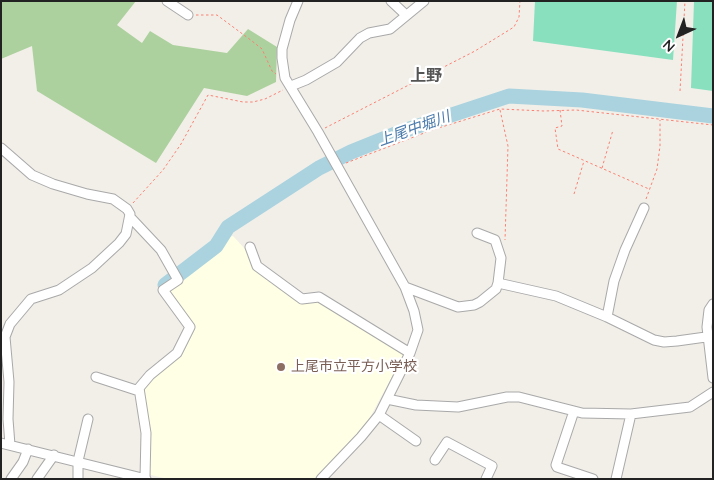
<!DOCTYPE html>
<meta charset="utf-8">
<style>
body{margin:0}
#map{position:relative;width:714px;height:480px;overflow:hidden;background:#f2efe9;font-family:Quicksand,sans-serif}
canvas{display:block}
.frame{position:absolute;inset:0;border:2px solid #222;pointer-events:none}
.north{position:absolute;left:654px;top:10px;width:50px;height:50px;-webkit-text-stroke:4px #fff;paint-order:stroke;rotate:223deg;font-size:14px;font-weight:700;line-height:20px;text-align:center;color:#222}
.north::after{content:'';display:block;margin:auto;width:18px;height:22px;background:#222;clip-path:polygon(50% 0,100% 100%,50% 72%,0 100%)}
</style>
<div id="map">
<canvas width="714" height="480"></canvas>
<div class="frame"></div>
<div class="north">N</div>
</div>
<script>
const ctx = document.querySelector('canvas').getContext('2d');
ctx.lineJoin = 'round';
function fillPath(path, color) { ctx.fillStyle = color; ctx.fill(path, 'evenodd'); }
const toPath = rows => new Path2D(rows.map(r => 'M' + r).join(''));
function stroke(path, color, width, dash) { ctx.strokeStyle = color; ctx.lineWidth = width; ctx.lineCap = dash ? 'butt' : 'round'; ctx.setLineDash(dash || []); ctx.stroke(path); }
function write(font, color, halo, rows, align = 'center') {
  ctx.font = font + ' Quicksand,"Noto Sans JP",sans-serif'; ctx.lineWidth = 4.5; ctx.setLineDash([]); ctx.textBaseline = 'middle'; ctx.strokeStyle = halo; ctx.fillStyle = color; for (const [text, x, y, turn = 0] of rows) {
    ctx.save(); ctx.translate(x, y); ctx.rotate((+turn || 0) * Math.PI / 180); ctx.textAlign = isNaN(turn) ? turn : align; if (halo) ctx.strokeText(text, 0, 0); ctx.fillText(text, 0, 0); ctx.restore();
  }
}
const education = toPath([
 [233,236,245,249,254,266,295,300,305,303,319,301,405,352,366,425,339,454,314,479,168,479,151,475,147,471,143,389,193,326,169,291,220,250,229,237]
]);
const forest = toPath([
 [1,1,136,1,117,25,142,43,150,31,173,45,227,53,248,29,277,47,276,82,247,96,204,88,156,163,37,91,32,46,1,59]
]);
const pitch = toPath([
 [535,1,677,1,673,60,533,41],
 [694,1,713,1,713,91,691,88]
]);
const river = toPath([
 [165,285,216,246,228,227,319,168,351,152,403,131,509,96,582,100,713,116]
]);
const path = toPath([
 [196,15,217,15,252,41,262,49,272,71,276,74],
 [680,91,685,1],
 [500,110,508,146,505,240],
 [560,110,562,126,555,128,558,149,649,189],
 [325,128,475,51,514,27,519,17,520,1],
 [346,163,432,130,500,109,544,111,576,110,713,125],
 [602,168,613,130],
 [574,194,584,161],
 [646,199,657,169,660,146,660,120],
 [133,203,163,170,181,144,208,95,243,102,253,102,265,99,283,90]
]);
const minor = toPath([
 [167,1,188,15],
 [298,1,290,20,282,49,282,58,285,78,318,132,405,287,414,311,418,330,410,353,379,415,361,437,321,479],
 [391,1,406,15],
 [291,86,306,80,337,62,360,38,369,33,390,29,424,1],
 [1,148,32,175,53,184,87,194,113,199,127,209,130,214,126,234,119,243,92,268,59,290,31,299,10,324,5,337,9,382,8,419,10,445],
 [130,217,161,250,178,280,163,290,190,327,177,353,150,375,139,388,146,433,145,478],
 [477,233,495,240,501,258,498,283],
 [250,247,257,266,302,299,319,297,410,353],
 [405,287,458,307,474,305,480,302,496,289,498,283,556,296,607,317,654,340,664,342,677,341,713,336],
 [713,304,709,310,707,327,713,378],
 [607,317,614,281,625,250,644,208],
 [96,377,139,391],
 [387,399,416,405,458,407,507,397,519,397,582,413,631,414,690,407,713,392],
 [574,411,556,465,557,467,593,479],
 [379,415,416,441],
 [1,443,146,479],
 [435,460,447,442,492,466,486,479],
 [11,479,23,462,28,449],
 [37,479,54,455],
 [78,479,78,461,88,419],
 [616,479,631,414]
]);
const markers = [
 [281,367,5,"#8d6e63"]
];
const educationNames = [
 ["上尾市立平方小学校",291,367]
];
const waterNames = [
 ["上尾中堀川",414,129,-20]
];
const quarterNames = [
 ["上野",426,76]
];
fillPath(education, '#ffffe5');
fillPath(forest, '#add19e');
fillPath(pitch, '#88e0be');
stroke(river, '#aad3df', 15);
stroke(minor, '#a9a9a9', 11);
stroke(path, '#fa8072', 1, [2.5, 2.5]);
stroke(minor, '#fff', 9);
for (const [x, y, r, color] of markers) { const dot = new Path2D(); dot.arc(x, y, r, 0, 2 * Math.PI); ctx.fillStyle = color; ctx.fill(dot); stroke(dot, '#fff', 2); }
write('14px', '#785e54', '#fff', educationNames, 'left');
write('italic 15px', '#4a7aab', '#fff', waterNames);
write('bold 16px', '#555', '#fff', quarterNames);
</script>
